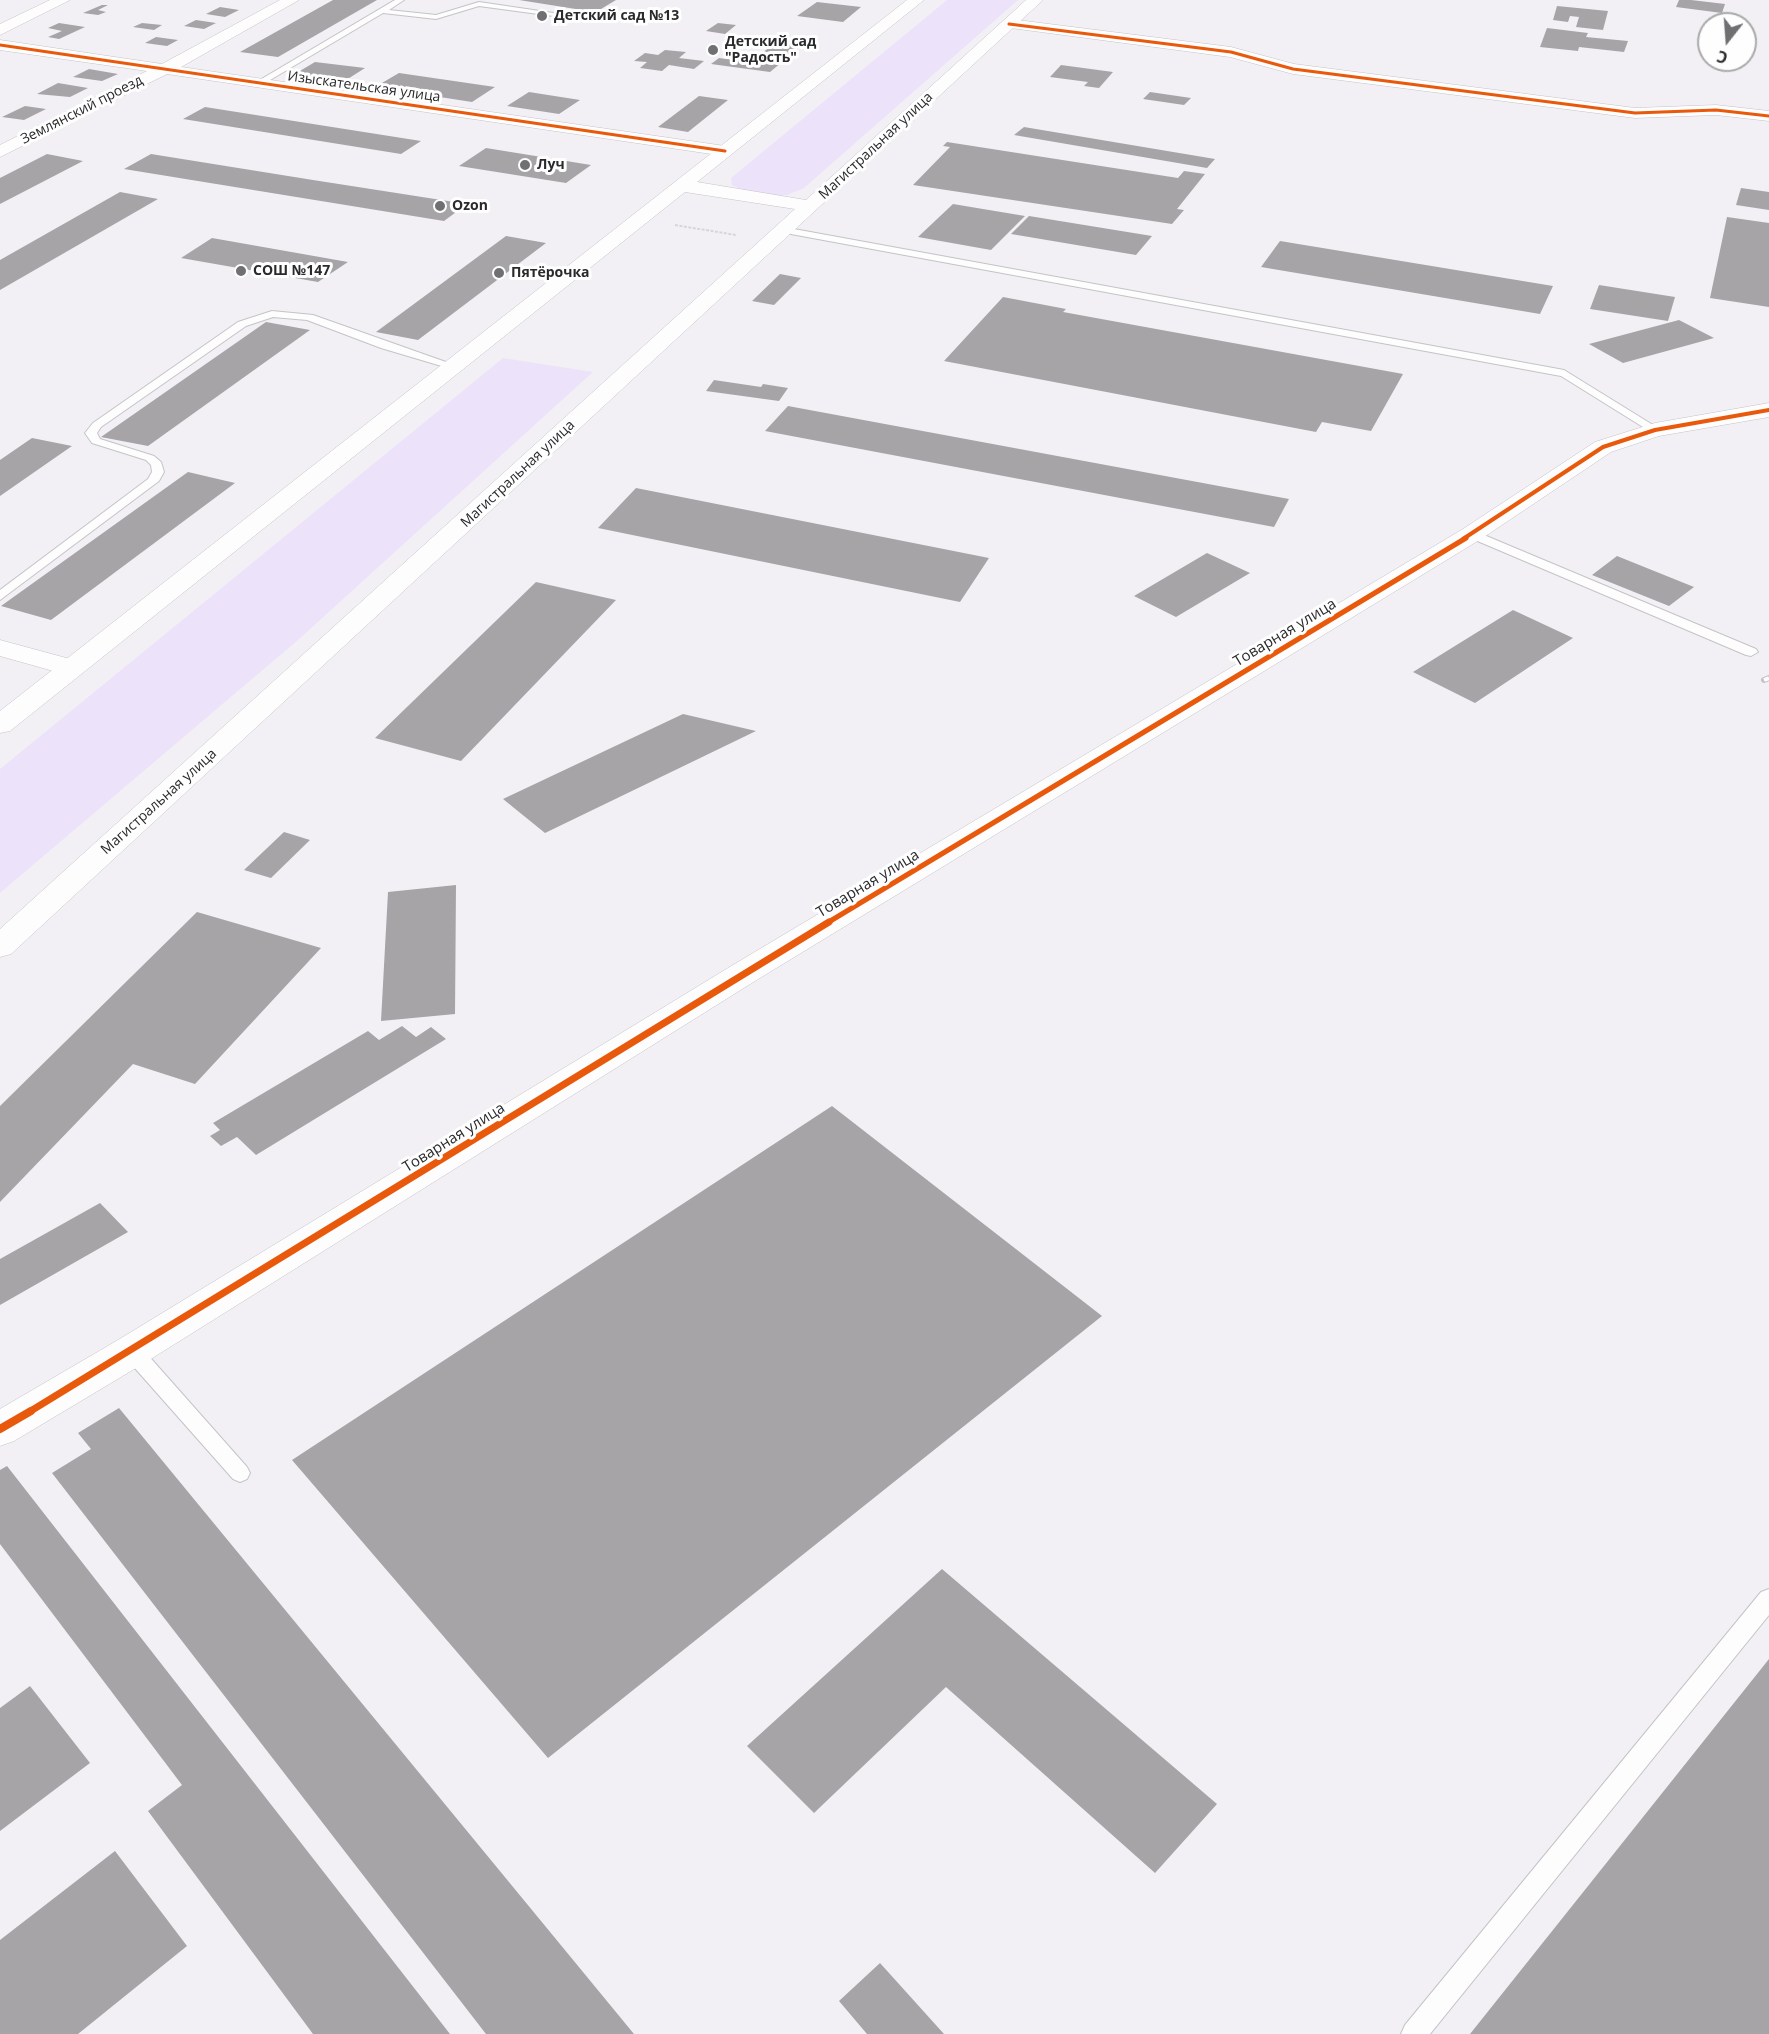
<!DOCTYPE html>
<meta charset="utf-8">
<style>
body{margin:0}
#map{position:relative;width:1769px;height:2034px;overflow:hidden;background:#f2f0f5;font-family:"Open Sans",sans-serif}
canvas{display:block}
.north{position:absolute;left:1697px;top:12px;width:60px;height:60px;box-sizing:border-box;background:#fefeff;border:2px solid #a9a9aa;border-radius:50%;rotate:197deg;font-size:16px;font-weight:700;line-height:24px;text-align:center;color:#2a292b}
.north::after{content:'';display:block;margin:auto;width:21px;height:27px;background:#706f72;clip-path:polygon(50% 0,100% 100%,50% 72%,0 100%)}
</style>
<div id="map">
<canvas width="1769" height="2034"></canvas>
<div class="north">С</div>
</div>
<script>
const ctx = document.querySelector('canvas').getContext('2d');
ctx.lineJoin = 'round';
function fillPath(path, color) { ctx.fillStyle = color; ctx.fill(path, 'evenodd'); }
const toPath = rows => new Path2D(rows.map(r => 'M' + r).join(''));
function stroke(path, color, width, dash) { ctx.strokeStyle = color; ctx.lineWidth = width; ctx.lineCap = dash ? 'butt' : 'round'; ctx.setLineDash(dash || []); ctx.stroke(path); }
function write(font, color, halo, rows, align = 'center') {
  ctx.font = font + ' "Open Sans",sans-serif'; ctx.lineWidth = 6; ctx.setLineDash([]); ctx.textBaseline = 'middle'; ctx.strokeStyle = halo; ctx.fillStyle = color; for (const [text, x, y, turn = 0] of rows) {
    ctx.save(); ctx.translate(x, y); ctx.rotate((+turn || 0) * Math.PI / 180); ctx.textAlign = isNaN(turn) ? turn : align; if (halo) ctx.strokeText(text, 0, 0); ctx.fillText(text, 0, 0); ctx.restore();
  }
}
const green = toPath([
 [947,0,1018,0,804,188,787,195,770,196,746,192,732,185,731,178],
 [503,358,593,372,298,640,0,893,0,769]
]);
const building = toPath([
 [333,0,377,0,278,57,240,52],
 [519,0,616,0,591,15,577,13,582,10],
 [1679,0,1691,0,1725,4,1722,13,1676,7],
 [817,2,861,7,843,22,797,16],
 [102,5,108,5,98,10,106,12,98,15,83,13],
 [1557,6,1608,11,1603,30,1576,27,1579,17,1570,16,1568,22,1553,20],
 [220,7,239,10,225,17,206,14],
 [196,20,216,23,204,29,184,26],
 [59,23,85,27,59,39,48,37,62,31,48,28],
 [142,23,162,25,154,30,133,27],
 [718,23,736,25,725,34,706,31],
 [1547,28,1588,33,1586,37,1628,41,1624,52,1579,47,1578,51,1540,47],
 [749,36,805,43,770,72,711,64,719,58,750,62,770,47,739,43],
 [156,37,178,40,167,46,145,43],
 [665,50,686,52,679,58,704,61,694,69,669,65,662,71,640,68,647,62,634,61,645,53,658,55],
 [315,62,365,68,343,82,293,75],
 [1061,65,1113,72,1099,88,1084,86,1088,82,1050,77],
 [89,69,118,74,102,81,73,77],
 [399,73,495,87,472,102,375,87],
 [58,83,88,88,70,97,37,94],
 [529,92,580,100,559,114,507,106],
 [1150,92,1191,98,1184,105,1143,99],
 [699,96,728,100,688,132,658,127],
 [25,106,46,109,24,120,2,117],
 [205,107,421,141,401,154,183,119],
 [1024,127,1215,159,1207,168,1014,135],
 [947,142,1178,178,1184,171,1205,174,1177,209,1184,210,1172,224,913,185,950,147,943,146],
 [486,148,591,165,566,183,459,166],
 [47,154,83,161,0,204,0,178],
 [151,154,313,180,467,204,444,221,124,169],
 [1741,188,1769,192,1769,210,1736,205],
 [120,192,158,199,0,290,0,260],
 [953,204,1025,216,991,250,918,237],
 [1029,216,1152,236,1136,255,1011,234],
 [1727,217,1769,223,1769,307,1710,298],
 [506,236,546,243,418,340,376,332],
 [212,238,348,262,318,282,181,258],
 [1280,241,1553,286,1540,314,1261,267],
 [780,274,801,278,774,305,752,301],
 [1599,285,1675,297,1668,321,1590,309],
 [1003,297,1066,309,1063,312,1403,374,1371,431,1322,422,1316,432,944,361],
 [1679,320,1714,338,1623,363,1589,344],
 [266,322,310,330,148,446,101,437],
 [714,380,761,387,763,384,788,388,779,401,706,391],
 [788,406,1289,499,1274,527,765,431],
 [32,438,72,446,0,496,0,460],
 [188,472,235,483,51,620,1,606],
 [636,488,989,558,960,602,598,528],
 [1207,553,1250,573,1176,617,1134,596],
 [1617,556,1694,587,1669,606,1592,575],
 [536,582,616,600,461,761,375,738],
 [1513,610,1573,638,1475,703,1413,672],
 [683,714,756,731,545,833,503,799],
 [284,832,310,840,271,878,244,870],
 [456,885,455,1014,381,1021,388,892],
 [197,912,321,948,195,1084,133,1064,0,1202,0,1106],
 [402,1026,416,1037,431,1027,446,1039,256,1155,237,1137,221,1146,210,1136,220,1130,213,1123,368,1031,379,1040],
 [832,1106,1102,1316,548,1758,292,1460],
 [100,1203,128,1232,0,1305,0,1259],
 [119,1408,634,2034,486,2034,52,1473,91,1449,78,1433],
 [7,1466,450,2034,313,2034,148,1811,182,1785,0,1544,0,1470],
 [942,1569,1217,1804,1155,1873,946,1687,814,1813,747,1746],
 [1769,1659,1769,2034,1470,2034],
 [30,1686,90,1763,0,1831,0,1708],
 [115,1851,187,1946,78,2034,0,2034,0,1940],
 [880,1963,944,2034,867,2034,839,2001]
]);
const path = toPath([
 [675,225,736,235]
]);
const service = toPath([
 [395,0,404,0,389,10,436,15,479,2,587,18,583,20,479,6,436,19,383,13,260,86,253,84,395,0],
 [783,227,1564,370,1661,430,1651,432,1561,376,780,232,780,228,783,227],
 [272,311,313,315,460,367,455,370,381,348,307,320,273,317,246,326,101,427,97,433,100,439,154,456,161,462,164,472,159,481,0,600,0,590,148,479,152,472,151,465,146,460,92,443,85,433,93,423,238,322,272,311],
 [1472,530,1756,649,1758,652,1751,656,1746,655,1468,537,1468,531,1472,530],
 [132,1343,139,1345,247,1467,250,1473,247,1479,240,1482,233,1479,125,1357,122,1351,125,1345,132,1343],
 [1769,1589,1769,1615,1430,2034,1401,2034,1405,2025,1761,1592,1769,1589]
]);
const minor = toPath([
 [50,0,70,0,0,35,0,24,50,0],
 [280,0,299,0,181,67,725,146,734,151,725,156,167,74,0,157,0,145,147,71,0,50,0,40,162,64,280,0],
 [1009,19,1231,47,1294,64,1635,108,1716,105,1769,111,1769,121,1716,115,1635,118,1293,74,1230,57,1003,27,1001,24,1003,21,1009,19],
 [0,640,81,662,84,668,81,674,71,676,0,656,0,640]
]);
const tertiary = toPath([
 [1769,403,1769,417,1659,436,1611,452,1481,539,755,981,146,1362,14,1441,0,1446,0,1409,118,1340,733,965,1463,529,1595,442,1655,423,1769,403]
]);
const primary = toPath([
 [907,0,924,0,697,182,806,200,1026,0,1043,0,11,954,0,957,0,929,795,209,685,192,10,731,0,733,0,711,907,0]
]);
const rail = toPath([
 [1764,680,1769,678]
]);
const cyclewayFar4 = toPath([
 [1009,24,1231,52,1293,69,1635,113,1716,110,1769,116],
 [0,45,725,151]
]);
const cyclewayFar3 = toPath([
 [1463,539,1603,447,1655,430,1769,410]
]);
const cyclewayFar2 = toPath([
 [827,923,1466,538]
]);
const cyclewayFar1 = toPath([
 [29,1412,829,922]
]);
const cycleway = toPath([
 [0,1429,31,1411]
]);
const markers = [
 [542,16,6,"#706f72"],
 [713,50,6,"#706f72"],
 [525,165,6,"#706f72"],
 [440,206,6,"#706f72"],
 [241,271,6,"#706f72"],
 [499,273,6,"#706f72"]
];
const farPoinames = [
 ["Детский сад №13",554,16],
 ["Детский сад",725,42],
 ["\"Радость\"",725,58],
 ["Луч",537,165],
 ["Ozon",452,206],
 ["СОШ №147",253,271],
 ["Пятёрочка",511,273]
];
const farStreetnames = [
 ["Изыскательская улица",364,87,8],
 ["Землянский проезд",82,110,-27],
 ["Магистральная улица",876,146,-43],
 ["Магистральная улица",518,474,-43],
 ["Магистральная улица",159,802,-42]
];
const streetNames = [
 ["Товарная улица",1285,633,-31],
 ["Товарная улица",868,884,-31],
 ["Товарная улица",454,1138,-32]
];
fillPath(green, '#ece2fa');
fillPath(building, '#a6a4a7');
stroke(service, '#c4c3c6', 2);
stroke(minor, '#c4c3c6', 1);
stroke(tertiary, '#c4c3c6', 1);
stroke(primary, '#c4c3c6', 1);
stroke(path, '#d6d6d6', 2, [3, 1.5]);
fillPath(service, '#fdfdfe');
fillPath(minor, '#fdfdfe');
fillPath(tertiary, '#fdfdfe');
fillPath(primary, '#fdfdfe');
stroke(rail, '#c3c3c5', 6);
stroke(rail, '#fefeff', 4, [11]);
stroke(cyclewayFar4, '#e8590c', 3);
stroke(cyclewayFar3, '#e8590c', 4);
stroke(cyclewayFar2, '#e8590c', 5);
stroke(cyclewayFar1, '#e8590c', 7);
stroke(cycleway, '#e8590c', 8);
for (const [x, y, r, color] of markers) { const dot = new Path2D(); dot.arc(x, y, r, 0, 2 * Math.PI); ctx.fillStyle = color; ctx.fill(dot); stroke(dot, '#fefeff', 2); }
write('bold 14px', '#2a292b', '#fefeff', farPoinames, 'left');
write('14px', '#2a292b', '#fefeff', farStreetnames);
write('15px', '#2a292b', '#fefeff', streetNames);
</script>
